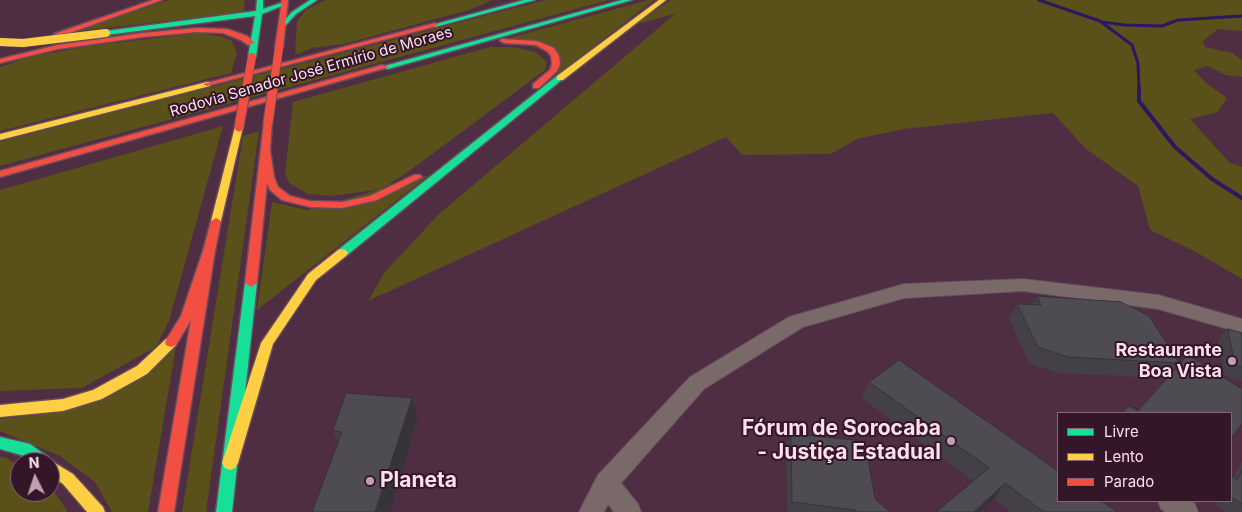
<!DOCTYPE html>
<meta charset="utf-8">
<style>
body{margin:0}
#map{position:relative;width:1242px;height:512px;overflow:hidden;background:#4f2d43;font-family:Inter,sans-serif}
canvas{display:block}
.legend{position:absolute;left:1057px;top:412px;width:175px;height:90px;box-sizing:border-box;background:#331627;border:1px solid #846677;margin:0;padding:6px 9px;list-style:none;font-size:15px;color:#fedeef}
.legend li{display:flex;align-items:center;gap:10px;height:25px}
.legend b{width:25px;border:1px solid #846677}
.north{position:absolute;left:10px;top:452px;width:50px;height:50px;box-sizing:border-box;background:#331627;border:1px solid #846677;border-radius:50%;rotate:356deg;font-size:14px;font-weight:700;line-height:20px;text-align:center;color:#fedeef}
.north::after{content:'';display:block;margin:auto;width:18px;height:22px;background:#c1a0b3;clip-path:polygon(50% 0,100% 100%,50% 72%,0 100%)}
</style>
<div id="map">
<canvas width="1242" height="512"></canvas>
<ul class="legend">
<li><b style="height:6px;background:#16e098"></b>Livre</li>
<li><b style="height:6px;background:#ffcf43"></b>Lento</li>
<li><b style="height:6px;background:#f24e42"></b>Parado</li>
</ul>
<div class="north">N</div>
</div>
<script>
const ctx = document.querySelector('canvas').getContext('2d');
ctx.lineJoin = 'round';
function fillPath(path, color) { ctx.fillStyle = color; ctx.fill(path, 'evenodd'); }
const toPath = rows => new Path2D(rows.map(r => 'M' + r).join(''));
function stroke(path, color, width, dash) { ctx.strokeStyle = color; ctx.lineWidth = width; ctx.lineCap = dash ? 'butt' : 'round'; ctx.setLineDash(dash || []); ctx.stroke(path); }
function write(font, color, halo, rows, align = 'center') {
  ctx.font = font + ' Inter,sans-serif'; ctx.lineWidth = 4; ctx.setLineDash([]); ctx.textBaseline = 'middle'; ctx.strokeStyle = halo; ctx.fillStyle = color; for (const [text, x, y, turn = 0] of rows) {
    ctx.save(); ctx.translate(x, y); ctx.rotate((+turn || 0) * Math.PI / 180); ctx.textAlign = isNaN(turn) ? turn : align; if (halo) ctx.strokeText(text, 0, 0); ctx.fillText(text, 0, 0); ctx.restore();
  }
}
const green = toPath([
 [169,0,245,0,244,10,239,13,71,32],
 [325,0,493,0,469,10,344,44,312,48,299,54,295,53,297,21,306,10],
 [546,0,609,0,0,166,0,142],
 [648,0,654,0,554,77,561,57,509,38],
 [671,0,1242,0,1242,31,1218,29,1203,41,1205,47,1232,53,1242,60,1242,77,1226,75,1208,66,1194,70,1205,82,1227,98,1218,112,1190,119,1230,163,1242,167,1242,279,1194,251,1150,230,1138,186,1086,149,1053,113,904,129,857,139,831,154,742,155,726,137,368,301,384,273,438,215,675,14,634,25],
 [199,33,219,36,231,40,237,53,231,73,0,131,0,67,29,57,89,46],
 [490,47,512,47,536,52,547,62,545,70,408,172,382,189,332,196,308,194,289,183,285,173,293,102],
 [223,126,169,321,156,347,82,388,0,391,0,190],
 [259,131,206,512,182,512,243,136],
 [429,175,257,310,272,202,308,210],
 [177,341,148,512,112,512,95,482,60,456,0,431,0,419,52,413],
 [0,457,7,458,20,467,20,492,50,492,50,489,55,493,68,512,0,512]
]);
const streamFar1 = toPath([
 [1039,0,1100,21,1132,45,1138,63,1139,89],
 [1102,22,1124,25,1162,26,1178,20,1242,16]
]);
const stream = toPath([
 [1139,88,1139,101,1175,147,1212,179,1242,198]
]);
const street = toPath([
 [1023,279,1158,295,1242,319,1242,333,1158,309,1023,291,904,298,803,327,704,389,621,483,638,504,641,512,614,512,608,504,604,512,579,512,598,475,690,377,789,317,904,284,1023,279],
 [1158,501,1190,501,1195,504,1198,512,1165,512,1161,509,1158,501]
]);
const fast = toPath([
 [257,0,263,0,263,9,284,2,287,4,262,14,256,57,252,59,248,57,255,16,106,35,102,33,106,31,256,11,257,0],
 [310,0,317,0,296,14,285,26,281,26,281,24,292,12,310,0],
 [524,0,535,0,435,27,432,25,524,0],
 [622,0,632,0,388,69,381,67,622,0],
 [557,76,564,78,346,256,338,256,336,253,338,250,557,76],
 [251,279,257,283,232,512,216,512,245,283,251,279],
 [0,437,30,444,48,457,51,462,50,463,31,462,21,455,0,449,0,437]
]);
const slow = toPath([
 [659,0,666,0,563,80,557,80,557,76,659,0],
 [207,82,210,82,210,86,0,140,0,134,207,82],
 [239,124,243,127,221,221,216,224,211,221,235,127,239,124],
 [342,249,346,250,348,253,346,256,316,280,273,344,238,463,235,468,230,470,225,468,222,463,261,343,308,274,338,250,342,249],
 [171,337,176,339,177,342,176,345,147,374,102,399,63,411,0,417,0,405,63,399,93,390,137,366,166,339,171,337],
 [50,460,73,474,103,507,105,512,87,512,63,484,50,475,50,462,45,462,50,460]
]);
const jam = toPath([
 [153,0,162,0,61,36,54,34,153,0],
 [282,0,288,0,283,48,279,50,275,48,282,0],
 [435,23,437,24,437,26,207,86,203,84,435,23],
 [197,28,227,29,247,36,255,43,248,45,241,40,223,33,197,32,143,37,58,49,0,63,0,59,58,45,143,33,197,28],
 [501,39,537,41,554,48,559,56,560,64,557,71,539,88,533,88,533,84,550,70,552,64,551,56,548,52,536,45,504,43,500,41,501,39],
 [382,65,389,67,0,177,0,171,382,65],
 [268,119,272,122,270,150,274,177,278,187,290,196,310,201,342,202,370,196,414,175,420,175,422,177,377,200,342,208,310,207,282,200,270,190,267,183,257,283,251,287,245,283,264,122,268,119],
 [216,218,221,221,215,251,174,512,158,512,191,320,176,345,171,347,166,345,165,342,181,316,203,251,211,221,216,218]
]);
const slowBridge = toPath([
 [0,42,23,43,106,33]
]);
const jamBridgeFar1 = toPath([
 [246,89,252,57],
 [273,89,279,48]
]);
const jamBridge = toPath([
 [268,122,273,88],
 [239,127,246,88]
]);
const wall = toPath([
 [1037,296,1179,363,1166,378,1057,373,1029,363,1009,319,1017,304,1032,304],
 [1228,329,1242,333,1242,381,1224,376,1218,340],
 [869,382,1118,512,1011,512,994,499,973,481,862,398],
 [412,398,418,417,390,512,312,512,338,442,333,431],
 [791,434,875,499,890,512,787,512,786,450],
 [1242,462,1242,512,1226,512,1216,506,1218,503,1214,501,1231,501,1231,476,1233,477]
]);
const shadedWall = toPath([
 [412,398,418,417,390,512,375,512],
 [1005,483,994,499,980,512,974,512]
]);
const building = toPath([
 [1037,296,1121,302,1149,316,1179,363,1068,357,1038,347,1017,304,1041,305,1037,296],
 [1228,329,1242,333,1242,367,1235,365,1228,329],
 [1186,357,1191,357,1242,389,1242,424,1231,438,1231,413,1122,413,1129,406,1138,411,1186,357],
 [899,360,1058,471,1058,501,1101,501,1118,512,1044,512,1005,483,974,512,936,512,989,468,869,382,899,360],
 [346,393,412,398,375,512,312,512,342,432,333,431,346,393],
 [791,434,865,441,875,499,890,512,855,512,856,510,792,502,791,434],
 [1242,471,1242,504,1231,497,1231,476,1237,480,1242,471]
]);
const markers = [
 [1232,361,5,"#c1a0b3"],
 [951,441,5,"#c1a0b3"],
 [370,481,5,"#c1a0b3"]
];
const farStreetnames = [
 ["Rodovia Senador José Ermírio de Moraes",311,72,-16]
];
const poiNames = [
 ["Restaurante",1222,351],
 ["Boa Vista",1222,372]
];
const nearPoinames = [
 ["Fórum de Sorocaba",941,429],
 ["- Justiça Estadual",941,453],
 ["Planeta",380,481,"left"]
];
fillPath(green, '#59501a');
stroke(streamFar1, '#2a1860', 3);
stroke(stream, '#2a1860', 4);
stroke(street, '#684c5e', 2);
stroke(fast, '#684c5e', 3);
stroke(slow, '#684c5e', 3);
stroke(jam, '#684c5e', 3);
fillPath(street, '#796a69');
fillPath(fast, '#16e098');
fillPath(slow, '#ffcf43');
fillPath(jam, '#f24e42');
stroke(slowBridge, '#684c5e', 9, []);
stroke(jamBridgeFar1, '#684c5e', 9, []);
stroke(jamBridge, '#684c5e', 11, []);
stroke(slowBridge, '#ffcf43', 8);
stroke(jamBridgeFar1, '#f24e42', 8);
stroke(jamBridge, '#f24e42', 9);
fillPath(wall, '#444047');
fillPath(shadedWall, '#373439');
fillPath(building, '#4f4b52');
stroke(building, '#373439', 1);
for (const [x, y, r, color] of markers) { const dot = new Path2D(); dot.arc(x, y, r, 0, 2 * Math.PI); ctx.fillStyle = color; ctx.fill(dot); stroke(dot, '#331627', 2); }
write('15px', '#fedeef', '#331627', farStreetnames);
write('bold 18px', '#fedeef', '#331627', poiNames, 'right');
write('bold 21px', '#fedeef', '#331627', nearPoinames, 'right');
</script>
